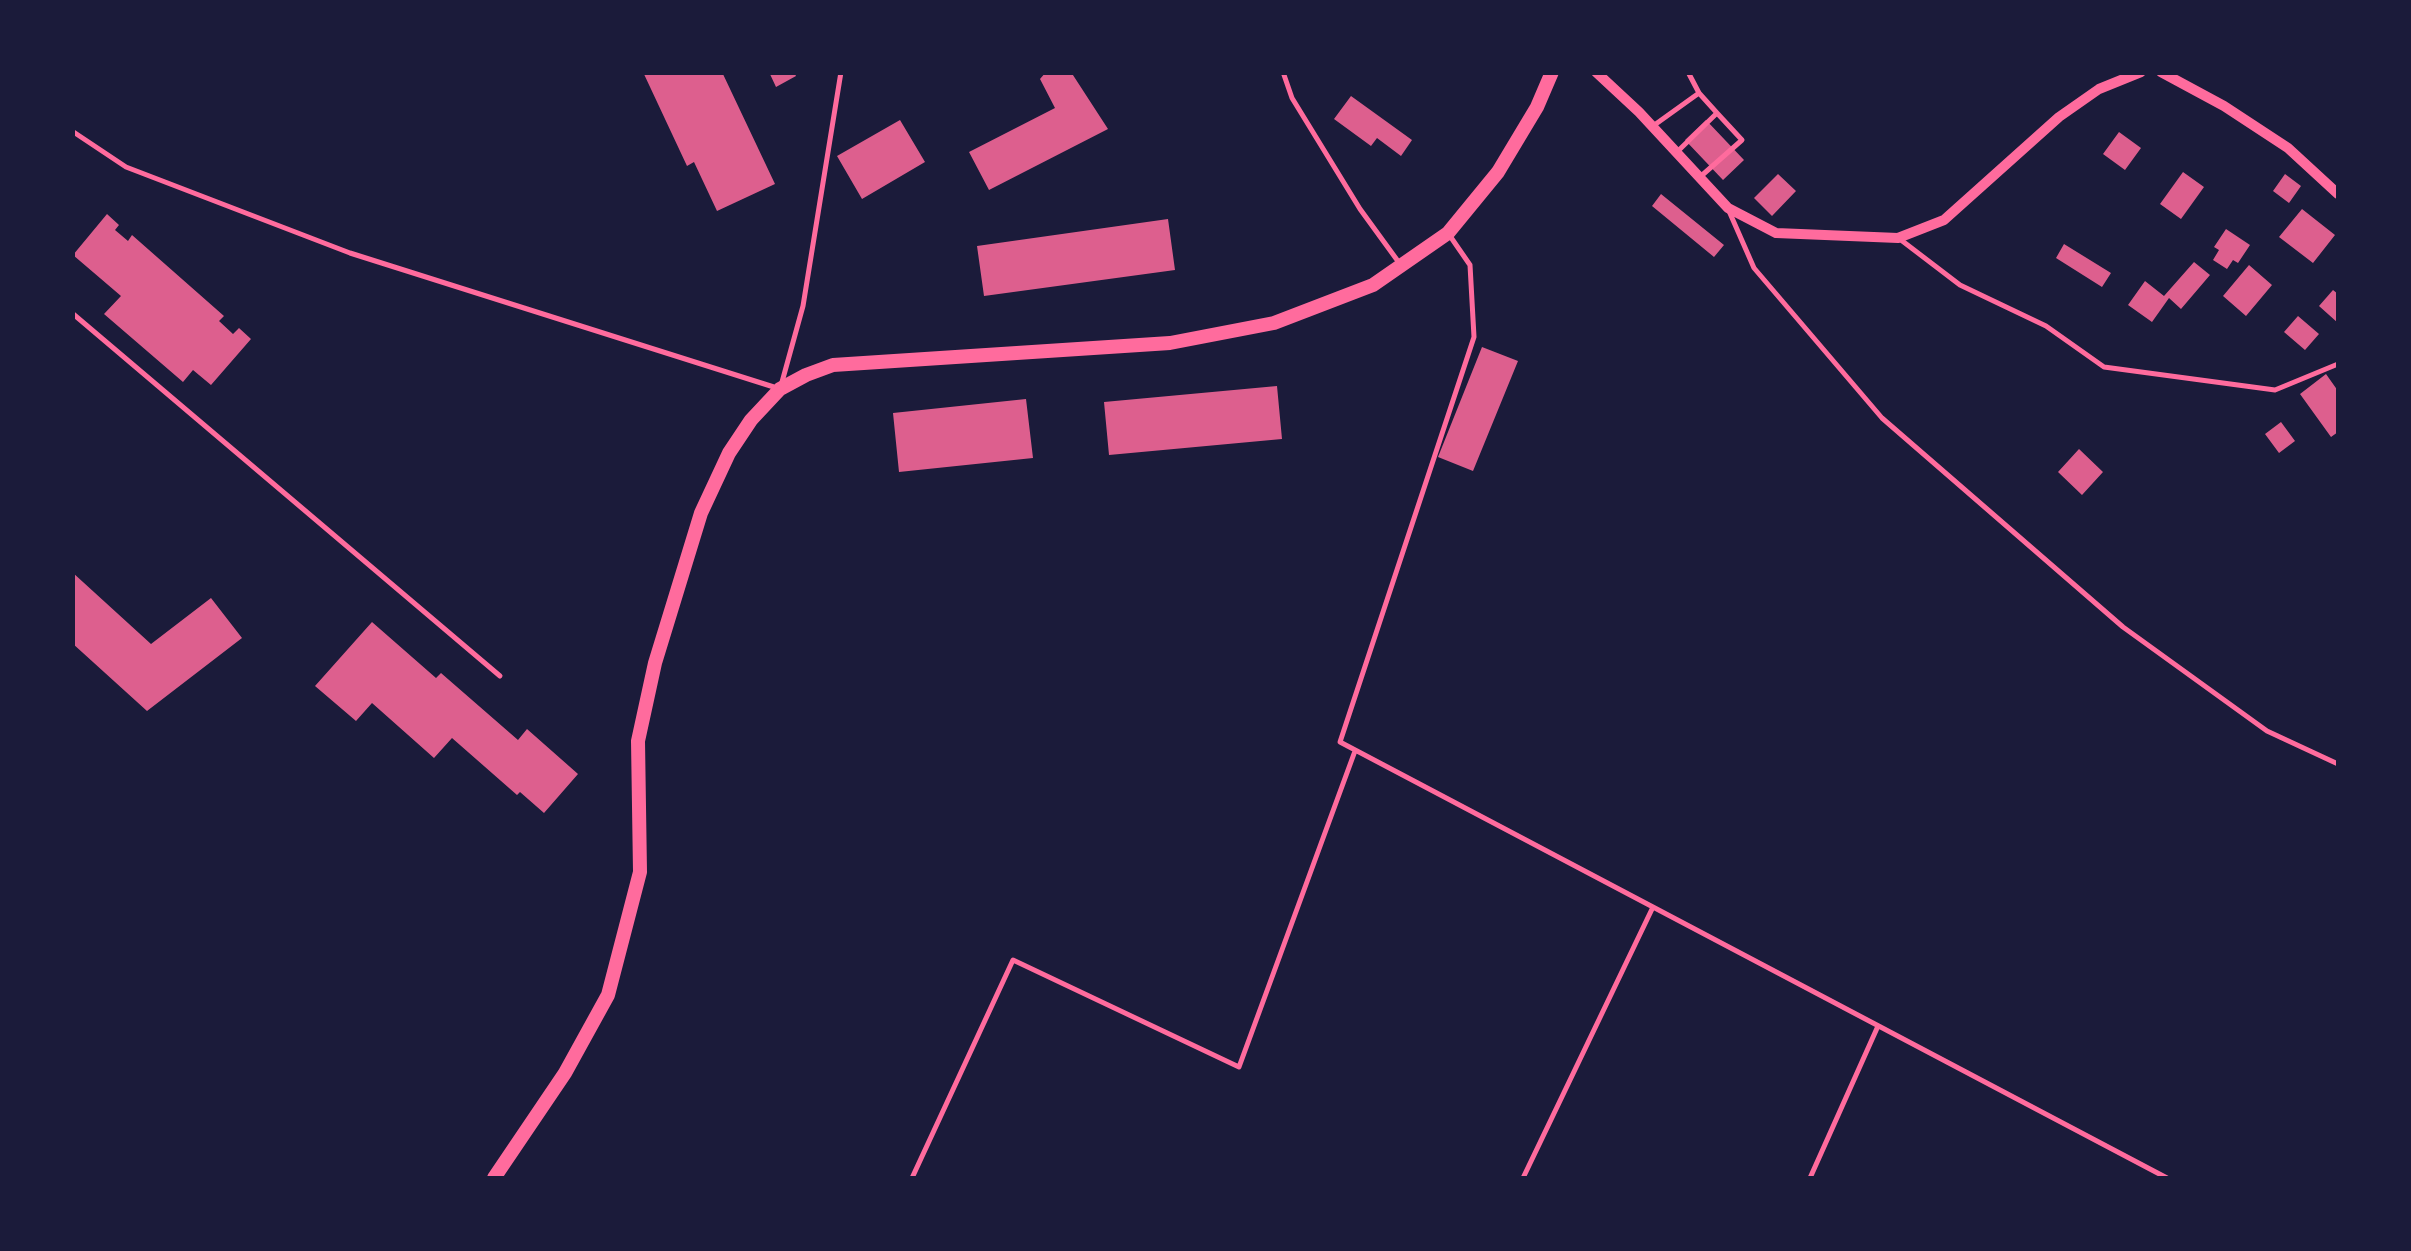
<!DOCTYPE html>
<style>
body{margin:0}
#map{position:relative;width:2411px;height:1251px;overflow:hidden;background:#1b1b3a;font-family:Spectral,serif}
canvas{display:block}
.frame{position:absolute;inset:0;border:75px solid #1b1b3a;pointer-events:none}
</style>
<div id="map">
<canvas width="2411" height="1251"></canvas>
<div class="frame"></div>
</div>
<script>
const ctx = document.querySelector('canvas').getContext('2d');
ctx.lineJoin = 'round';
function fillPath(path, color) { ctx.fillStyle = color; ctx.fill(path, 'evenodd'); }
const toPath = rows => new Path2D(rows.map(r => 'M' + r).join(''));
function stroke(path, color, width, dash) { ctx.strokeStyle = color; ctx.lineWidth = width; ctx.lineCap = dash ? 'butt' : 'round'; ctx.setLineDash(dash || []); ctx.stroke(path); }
const building = toPath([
 [643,72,722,72,775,184,717,211,694,162,687,166],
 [769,72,794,72,796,76,776,87],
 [1046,72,1071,72,1108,129,989,190,969,152,1055,108,1040,79],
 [1351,96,1412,140,1401,156,1377,138,1371,146,1334,119],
 [900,120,925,162,862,199,837,156],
 [1706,120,1744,160,1723,180,1685,140],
 [2119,132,2141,148,2125,170,2103,154],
 [2183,172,2204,187,2181,219,2160,204],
 [1778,174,1796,191,1772,216,1754,198],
 [2285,174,2301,186,2289,203,2273,191],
 [1661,194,1724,245,1714,257,1652,206],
 [2302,209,2335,235,2313,263,2279,237],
 [107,214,119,225,115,230,128,241,132,235,224,316,219,321,233,334,239,328,251,339,211,385,193,370,183,382,104,314,121,296,73,255],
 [1168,219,1175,270,984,296,977,246],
 [2226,229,2250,245,2238,263,2233,260,2227,269,2213,260,2219,250,2214,247],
 [2064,244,2111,273,2102,287,2056,258],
 [2194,262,2210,275,2181,309,2169,298,2152,322,2128,305,2145,281,2164,296],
 [2249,265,2272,285,2246,316,2223,296],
 [2333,290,2338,294,2338,323,2319,306],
 [2298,316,2319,334,2305,350,2284,332],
 [1482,347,1518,361,1473,471,1438,457],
 [2326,374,2338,391,2338,432,2331,437,2300,394],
 [1277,386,1282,439,1109,455,1104,402],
 [1026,399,1033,458,899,472,893,413],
 [2281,422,2295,441,2279,453,2265,434],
 [2079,449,2103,472,2082,495,2058,472],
 [72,572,151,644,211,598,242,638,147,711,72,643],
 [372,622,436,678,441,673,518,740,527,729,578,774,544,813,520,792,517,795,452,738,434,758,372,703,356,721,315,686]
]);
const service = toPath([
 [1283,72,1292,98,1360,209,1400,264],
 [1653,126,1699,93],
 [72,131,126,167,350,253,777,388],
 [1678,151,1717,113,1699,93,1688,72],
 [1700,177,1742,140,1717,113],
 [1729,211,1754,268,1882,418,2123,627,2267,731,2338,764],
 [1450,236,1470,265,1474,337,1340,742,2167,1178],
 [1901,240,1960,285,2046,326,2104,367,2275,390,2338,364],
 [72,313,500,676],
 [782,382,803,306,841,72],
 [912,1178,1013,960,1239,1067,1355,751],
 [1523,1178,1653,907],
 [1810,1178,1878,1026]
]);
const minor = toPath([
 [1596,72,1639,112,1728,208,1776,233,1898,238,1944,220,2059,117,2099,89,2141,72],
 [2161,72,2224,106,2288,148,2338,194]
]);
const tertiary = toPath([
 [494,1178,565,1073,608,995,640,872,638,741,655,663,701,513,729,453,751,420,780,389,806,375,833,365,1170,343,1274,323,1373,285,1448,233,1498,172,1537,107,1552,72]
]);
fillPath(building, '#dd5f8e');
stroke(service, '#ff6b9d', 5);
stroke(minor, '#ff6b9d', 10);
stroke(tertiary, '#ff6b9d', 14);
</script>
